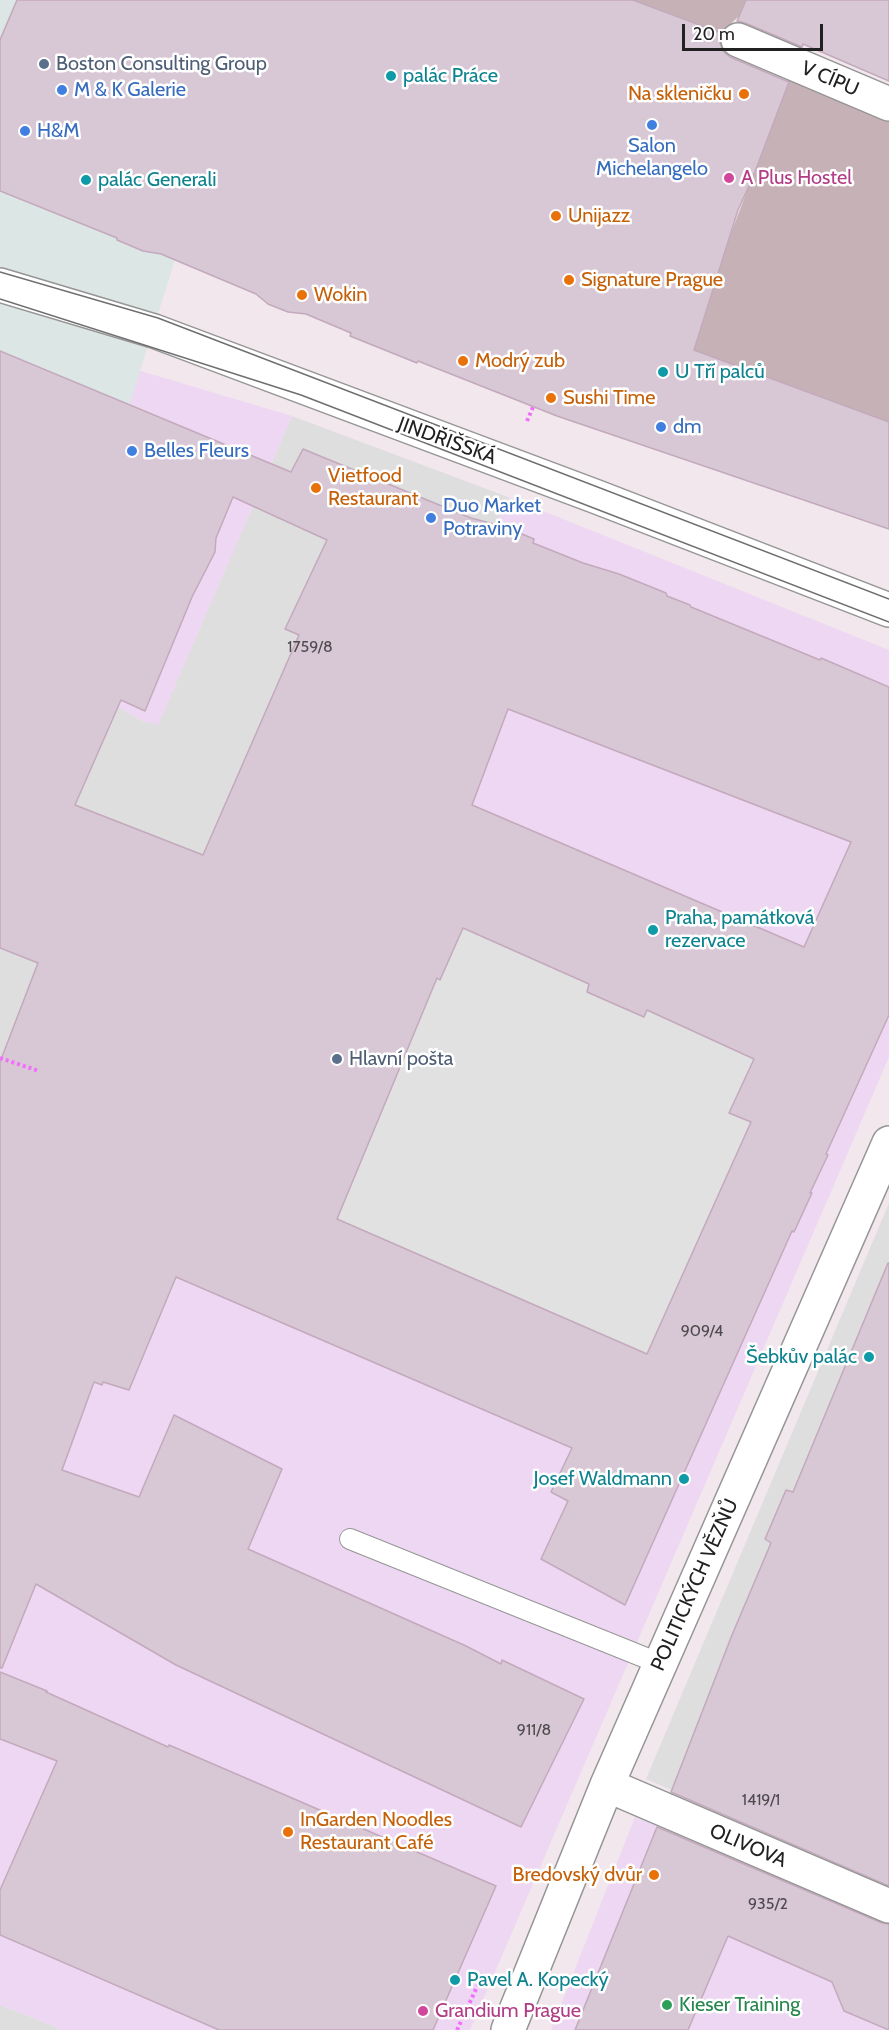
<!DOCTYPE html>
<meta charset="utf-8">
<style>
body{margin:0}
#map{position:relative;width:889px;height:2030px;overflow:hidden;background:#f1e7ec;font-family:Cabin,sans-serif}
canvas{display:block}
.scale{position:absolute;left:682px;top:24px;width:141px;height:27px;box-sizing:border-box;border:3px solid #212121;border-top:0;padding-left:8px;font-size:18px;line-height:21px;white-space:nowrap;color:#212121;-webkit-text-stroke:4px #fff;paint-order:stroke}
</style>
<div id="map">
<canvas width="889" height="2030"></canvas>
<div class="scale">20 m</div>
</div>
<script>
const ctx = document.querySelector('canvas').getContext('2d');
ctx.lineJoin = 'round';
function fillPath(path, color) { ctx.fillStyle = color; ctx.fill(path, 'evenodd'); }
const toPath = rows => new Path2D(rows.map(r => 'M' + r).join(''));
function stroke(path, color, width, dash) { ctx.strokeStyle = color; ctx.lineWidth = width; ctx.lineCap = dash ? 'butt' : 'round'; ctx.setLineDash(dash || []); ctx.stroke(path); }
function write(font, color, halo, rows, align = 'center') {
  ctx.font = font + ' Cabin,sans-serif'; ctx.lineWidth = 5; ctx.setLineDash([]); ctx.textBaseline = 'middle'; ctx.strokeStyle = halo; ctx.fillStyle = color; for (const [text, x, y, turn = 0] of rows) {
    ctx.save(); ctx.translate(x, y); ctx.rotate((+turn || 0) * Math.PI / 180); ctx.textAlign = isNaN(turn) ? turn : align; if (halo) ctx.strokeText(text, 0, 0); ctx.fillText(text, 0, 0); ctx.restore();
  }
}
const residential = toPath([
 [292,416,508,497,223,1172,129,1390,0,1348,0,659,120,708,142,721,158,724],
 [889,1203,889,1883,646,1779],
 [0,2005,56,2027,60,2030,0,2030]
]);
const commercial = toPath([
 [0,329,292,416,158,725,142,721,120,708,0,659],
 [508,497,889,650,889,1057,470,2030,60,2030,56,2027,0,2005,0,1348,129,1390,223,1172],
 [635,1817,889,1923,889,2030,551,2030]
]);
const construction = toPath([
 [633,0,746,0,739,16,721,33],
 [791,74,889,117,889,422,694,350,730,236]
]);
const parking = toPath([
 [463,928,589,984,587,992,643,1017,647,1010,775,1069,742,1085,730,1111,731,1114,751,1122,647,1354,337,1219,437,978,440,980]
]);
const plaza = toPath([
 [0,0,25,0,11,14,0,40],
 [0,191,118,237,122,242,143,251,148,252,149,249,175,260,129,406,0,351]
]);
const building = toPath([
 [17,0,633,0,721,33,720,43,723,51,730,57,789,82,753,177,738,210,694,350,889,422,889,529,557,416,418,361,417,363,350,336,351,333,306,314,288,312,268,304,256,294,161,254,143,251,117,240,117,238,0,191,0,40,17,0],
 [746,0,889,0,889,81,803,44,802,47,745,23,737,21,746,0],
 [0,351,291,472,303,449,471,518,505,527,534,539,533,543,583,563,619,574,666,593,667,596,690,605,691,607,820,660,821,658,889,687,889,1015,826,1154,828,1155,810,1193,812,1193,794,1232,792,1231,625,1605,541,1559,568,1501,551,1492,572,1448,176,1277,129,1390,103,1382,102,1385,94,1382,62,1470,139,1497,174,1415,282,1469,248,1549,466,1646,501,1664,502,1660,584,1699,521,1827,176,1665,36,1584,2,1668,0,1668,0,1062,38,963,0,948,0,351],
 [233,497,327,540,285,629,299,635,203,855,75,805,121,700,145,711,192,597,215,552,216,538,233,497],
 [508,709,851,842,804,947,472,805,508,709],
 [463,928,589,984,587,992,644,1017,647,1010,754,1059,729,1113,751,1122,647,1354,337,1219,437,978,440,980,463,928],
 [888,1263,889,1263,889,1886,671,1792,732,1635,771,1543,765,1539,786,1490,793,1492,888,1263],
 [0,1672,47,1691,46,1692,168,1747,169,1745,496,1886,433,2030,219,2030,0,1935,0,1890,57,1761,0,1739,0,1672],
 [657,1827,882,1923,889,1924,889,2030,844,2011,832,1982,728,1936,688,2030,575,2030,657,1827]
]);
const path = toPath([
 [527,421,533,407],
 [0,1058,39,1071],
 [457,2030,483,1974]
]);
const lane = toPath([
 [350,1539,661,1664]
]);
const street = toPath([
 [738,40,889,104],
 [0,285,154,331,597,497,889,610],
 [607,1785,889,1906],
 [508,2030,607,1785,889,1143]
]);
const tram = toPath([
 [0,272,158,318,889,599],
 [0,299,301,395,889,622]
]);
const markers = [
 [44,64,6,"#5c6f8a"],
 [391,76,6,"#0f9aa8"],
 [62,90,6,"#3f7fe0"],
 [744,94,6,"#e8710a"],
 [652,125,6,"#3f7fe0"],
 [25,131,6,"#3f7fe0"],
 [729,178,6,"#d1479c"],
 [86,180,6,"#0f9aa8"],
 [556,216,6,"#e8710a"],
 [569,280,6,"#e8710a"],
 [302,295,6,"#e8710a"],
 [463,361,6,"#e8710a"],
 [663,372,6,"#0f9aa8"],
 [551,398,6,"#e8710a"],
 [661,427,6,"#3f7fe0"],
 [132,451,6,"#3f7fe0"],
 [316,488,6,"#e8710a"],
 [431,518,6,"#3f7fe0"],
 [653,930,6,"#0f9aa8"],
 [337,1059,6,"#5c6f8a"],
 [869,1357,6,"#0f9aa8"],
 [684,1479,6,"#0f9aa8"],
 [288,1832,6,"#e8710a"],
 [654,1875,6,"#e8710a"],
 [455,1980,6,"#0f9aa8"],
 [667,2005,6,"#2e9e5b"],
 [423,2011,6,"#d1479c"]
];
const numberNames = [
 ["1759/8",310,647],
 ["909/4",702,1331],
 ["911/8",534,1730],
 ["1419/1",761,1800],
 ["935/2",768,1904]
];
const serviceNames = [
 ["Boston Consulting Group",56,64],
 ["Hlavní pošta",349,1059]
];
const cultureNames = [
 ["palác Práce",403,76],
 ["palác Generali",98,180],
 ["U Tří palců",675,372],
 ["Praha, památková",665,918],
 ["rezervace",665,941],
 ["Šebkův palác",857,1357,"right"],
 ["Josef Waldmann",672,1479,"right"],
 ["Pavel A. Kopecký",467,1980]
];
const streetNames = [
 ["V CÍPU",830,79,23],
 ["JINDŘIŠSKÁ",447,441,20],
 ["POLITICKÝCH VĚZŇŮ",695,1585,-66],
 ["OLIVOVA",748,1846,23]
];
const shopNames = [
 ["M & K Galerie",74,90],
 ["H&M",37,131],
 ["Salon",652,146,"center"],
 ["Michelangelo",652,169,"center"],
 ["dm",673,427],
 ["Belles Fleurs",144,451],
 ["Duo Market",443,506],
 ["Potraviny",443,529]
];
const foodNames = [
 ["Na skleničku",732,94,"right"],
 ["Unijazz",568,216],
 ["Signature Prague",581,280],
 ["Wokin",314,295],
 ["Modrý zub",475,361],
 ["Sushi Time",563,398],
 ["Vietfood",328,476],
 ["Restaurant",328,499],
 ["InGarden Noodles",300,1820],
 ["Restaurant Café",300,1843],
 ["Bredovský dvůr",642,1875,"right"]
];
const hotelNames = [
 ["A Plus Hostel",741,178],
 ["Grandium Prague",435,2011]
];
const leisureNames = [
 ["Kieser Training",679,2005]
];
fillPath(residential, '#dfdedf');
fillPath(commercial, '#eed7f2');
fillPath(construction, '#c6b2b6');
fillPath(parking, '#e1e1e1');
fillPath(plaza, '#dce7e5');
fillPath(building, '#d8c7d4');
stroke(building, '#c3a9bc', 1.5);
stroke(lane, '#959595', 22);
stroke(street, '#959595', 36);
stroke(path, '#f26efc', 4, [3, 3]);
stroke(lane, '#fff', 20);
stroke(street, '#fff', 33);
stroke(tram, '#6f6f6f', 1.5);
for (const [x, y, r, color] of markers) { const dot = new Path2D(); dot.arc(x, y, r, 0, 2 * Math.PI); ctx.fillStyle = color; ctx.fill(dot); stroke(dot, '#fff', 2); }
write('16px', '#4f4a4e', null, numberNames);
write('20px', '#4e5e75', '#fff', serviceNames, 'left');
write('20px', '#0d838f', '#fff', cultureNames, 'left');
write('20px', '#212121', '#fff', streetNames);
write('20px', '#366cbe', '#fff', shopNames, 'left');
write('20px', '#c56008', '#fff', foodNames, 'left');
write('20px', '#b23c85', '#fff', hotelNames, 'left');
write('20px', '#27864d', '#fff', leisureNames, 'left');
</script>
